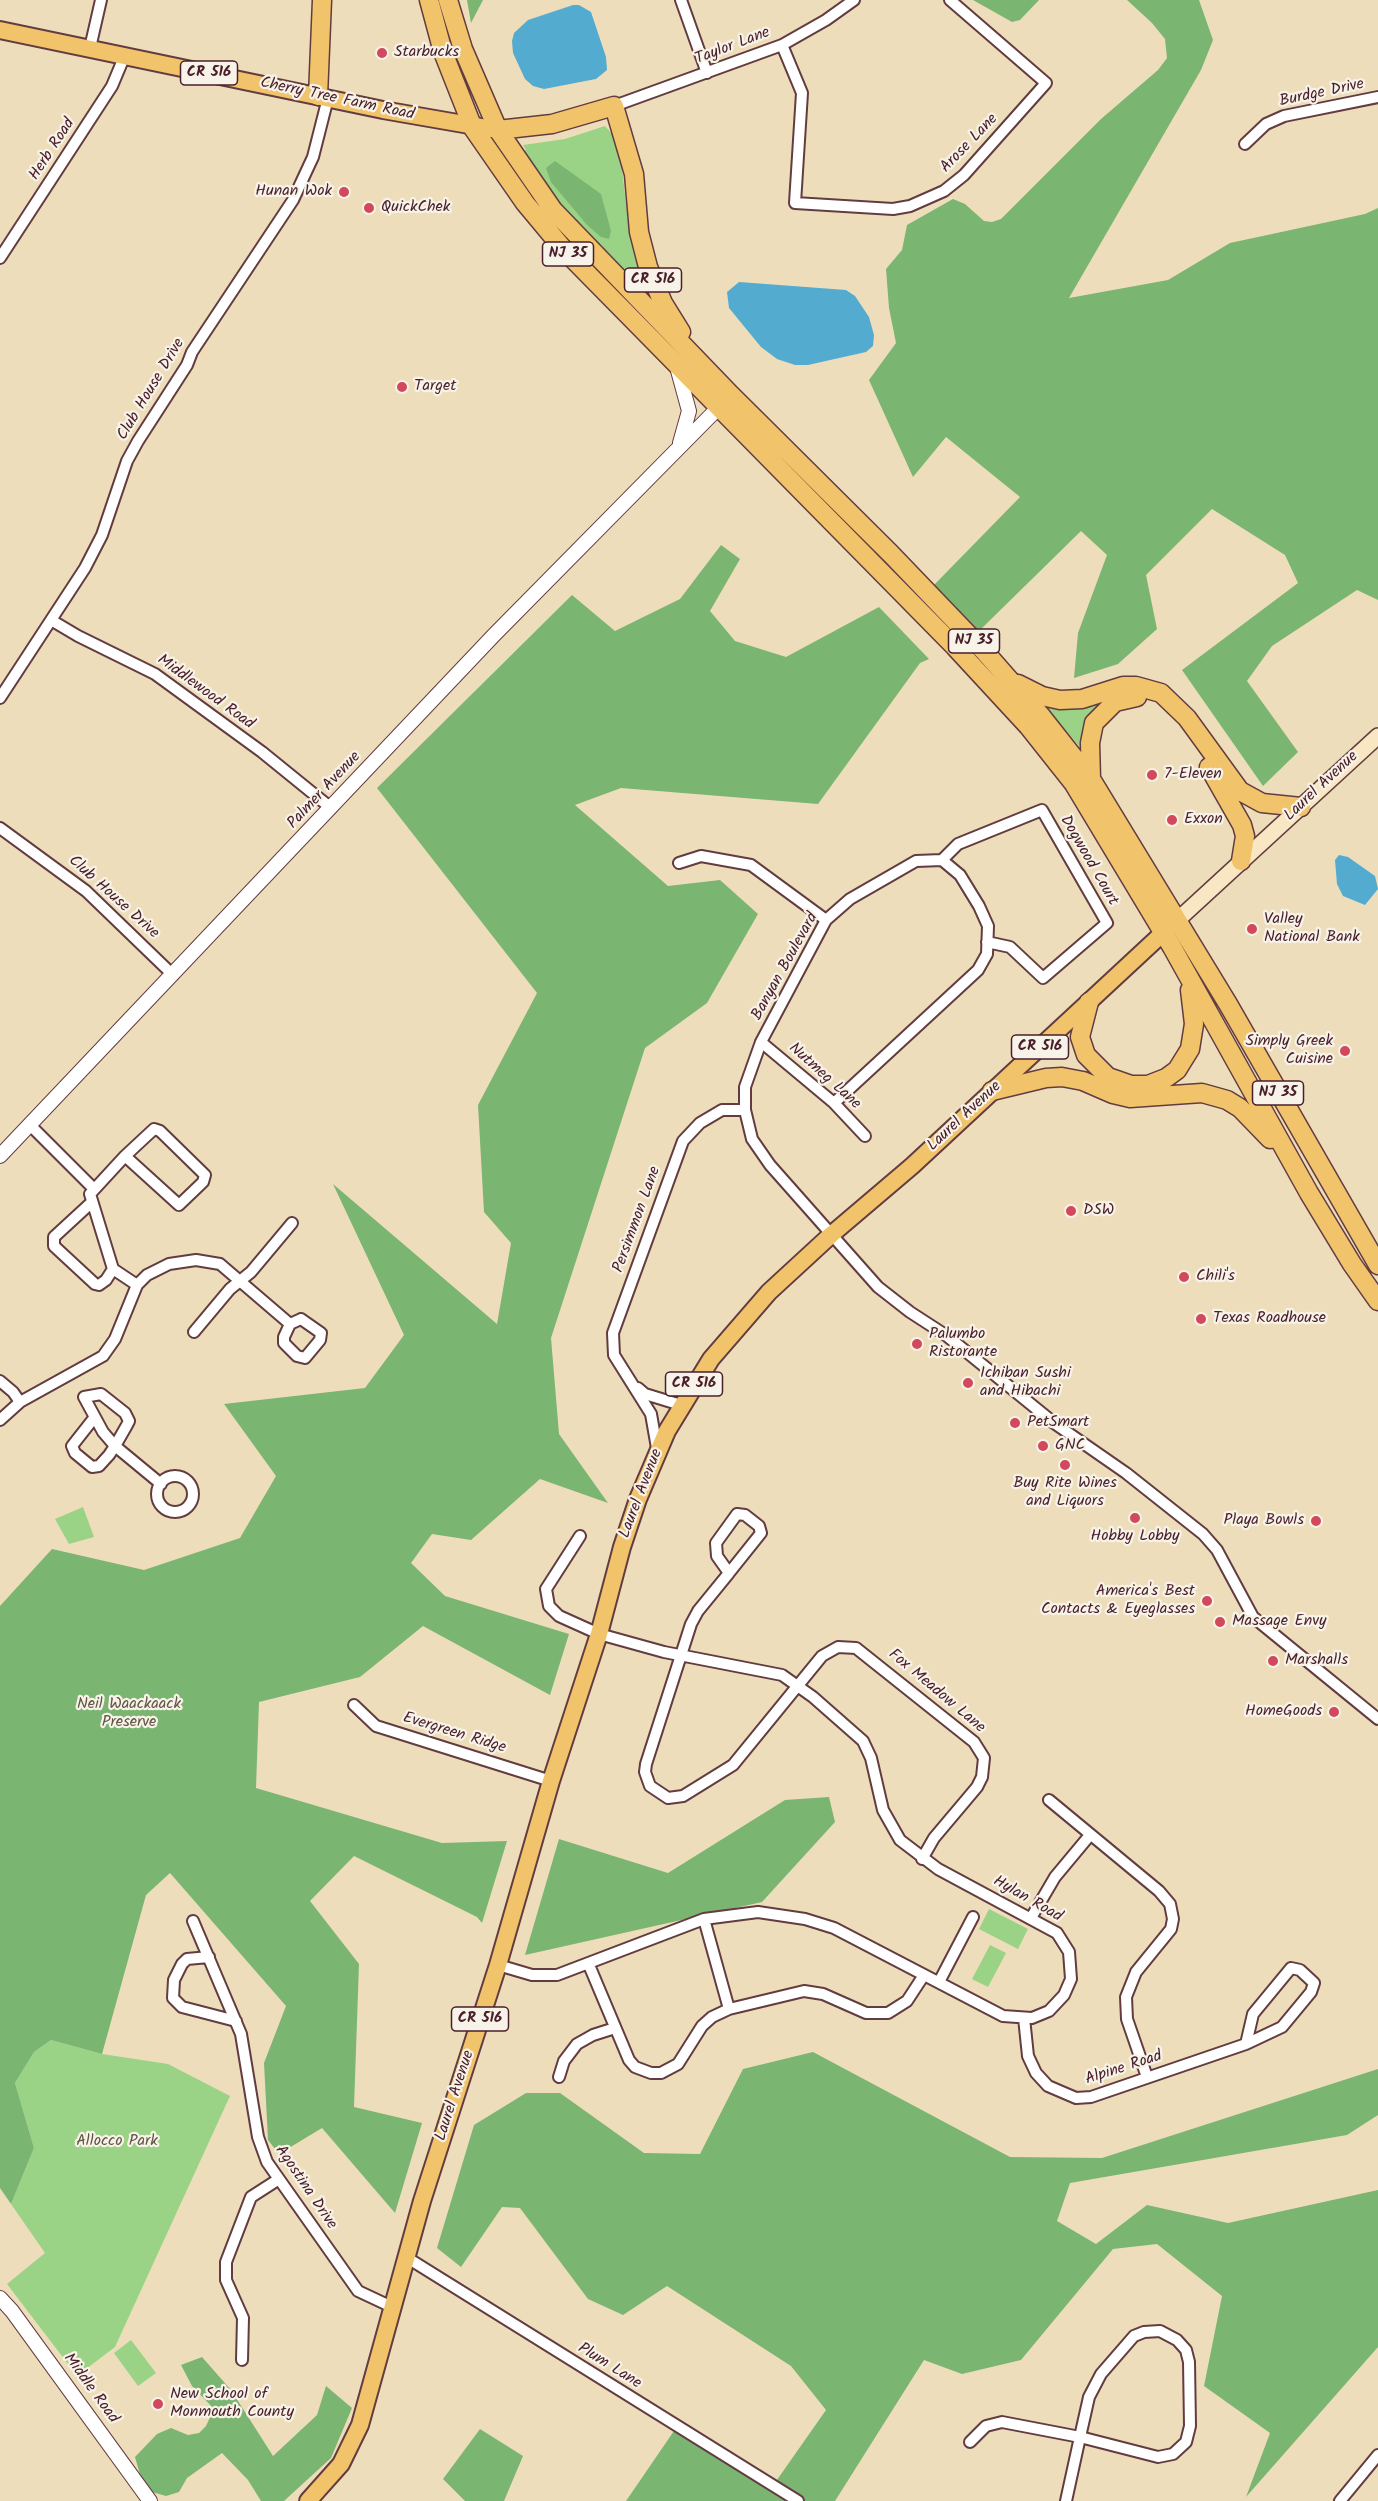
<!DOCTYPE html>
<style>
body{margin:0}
canvas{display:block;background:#edb}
</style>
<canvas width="1378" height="2501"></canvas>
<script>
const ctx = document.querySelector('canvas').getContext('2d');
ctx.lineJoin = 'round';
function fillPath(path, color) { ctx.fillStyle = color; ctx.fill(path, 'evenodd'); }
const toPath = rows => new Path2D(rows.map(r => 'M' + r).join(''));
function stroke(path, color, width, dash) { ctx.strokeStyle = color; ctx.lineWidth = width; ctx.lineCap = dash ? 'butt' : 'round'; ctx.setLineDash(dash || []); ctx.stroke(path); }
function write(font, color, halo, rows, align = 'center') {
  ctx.font = font + ' Kalam,sans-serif'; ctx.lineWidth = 4.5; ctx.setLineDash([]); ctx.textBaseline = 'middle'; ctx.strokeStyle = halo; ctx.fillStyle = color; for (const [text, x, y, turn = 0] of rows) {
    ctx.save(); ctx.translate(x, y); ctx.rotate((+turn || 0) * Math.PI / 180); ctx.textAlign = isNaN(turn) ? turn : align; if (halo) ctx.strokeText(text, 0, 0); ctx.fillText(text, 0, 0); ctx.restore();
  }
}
const green = toPath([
 [605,126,613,135,622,169,629,230,645,286,642,288,558,202,522,152,526,150,523,145,565,139],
 [1110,695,1080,747,1043,704],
 [83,1507,94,1537,69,1544,55,1519],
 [989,1909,1028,1929,1018,1949,979,1929],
 [990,1945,1006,1953,988,1987,972,1979],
 [51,2040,102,2054,168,2064,230,2096,115,2347,82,2372,68,2364,7,2284,45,2253,11,2204,34,2148,15,2083,34,2052],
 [131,2340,156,2373,138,2386,114,2353]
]);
const forest = toPath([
 [467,0,483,0,471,23],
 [973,0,1039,0,1020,20,1012,22],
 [1127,0,1199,0,1213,40,1201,70,1069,298,1168,280,1230,243,1365,214,1378,208,1378,600,1357,590,1272,646,1247,681,1298,752,1263,786,1182,670,1298,583,1285,555,1212,509,1146,575,1157,629,1118,664,1074,678,1078,633,1107,555,1081,531,979,631,934,585,1020,497,946,437,913,477,869,380,896,343,889,308,886,269,902,250,907,225,953,199,965,204,984,221,992,222,1001,219,1101,119,1158,70,1167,58,1165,39,1152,23],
 [555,161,601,194,611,231,609,239,601,237,587,225,551,182,546,168],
 [721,545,740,559,710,611,735,641,786,657,879,607,929,659,920,663,818,804,621,788,575,805,668,886,720,880,758,914,707,1003,645,1048,551,1338,559,1434,608,1503,540,1479,471,1540,432,1534,411,1563,445,1596,569,1634,550,1695,423,1626,360,1677,259,1702,256,1788,442,1843,507,1841,482,1923,477,1917,354,1856,310,1901,359,1964,354,2107,422,2123,395,2213,322,2128,279,2154,268,2140,264,2063,286,2006,170,1873,146,1895,102,2054,51,2040,34,2052,15,2083,34,2148,11,2204,0,2188,0,1606,52,1549,144,1570,240,1538,276,1476,224,1404,365,1388,404,1335,333,1184,497,1324,511,1243,484,1212,478,1105,537,993,377,788,572,595,615,631,680,599],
 [829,1797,835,1822,762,1902,525,1955,559,1839,668,1873,785,1800],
 [813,2052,1010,2157,1102,2158,1378,2069,1378,2115,1347,2135,1070,2183,1057,2221,1096,2244,1147,2205,1228,2223,1378,2190,1378,2347,1246,2497,1270,2433,1204,2386,1222,2296,1157,2244,1113,2249,1021,2360,962,2374,924,2360,835,2501,626,2501,676,2428,772,2487,826,2410,791,2366,667,2286,623,2315,588,2299,520,2208,502,2207,461,2267,437,2248,474,2125,526,2093,560,2093,644,2153,700,2154,743,2069],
 [202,2357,231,2390,273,2456,317,2415,326,2386,352,2408,331,2458,284,2501,261,2501,248,2480,222,2453,187,2478,179,2492,166,2496,152,2492,141,2478,135,2457,157,2434,171,2428,188,2435,199,2433,206,2426,214,2409,192,2386,181,2365],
 [480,2429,523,2456,504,2501,465,2501,443,2479]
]);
const water = toPath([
 [573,5,579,5,591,12,606,57,607,70,596,79,544,89,533,86,525,79,513,53,512,41,514,33,528,20],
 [739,282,846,290,855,296,869,317,874,335,873,346,866,352,808,365,795,365,777,359,761,347,729,308,727,292],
 [1339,855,1348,857,1375,876,1378,889,1365,905,1343,896,1337,884,1335,860]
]);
const minor = toPath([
 [681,0,707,73],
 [782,45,802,93,795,203,893,209,910,206,944,191,964,175,1046,83,950,0],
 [90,48,101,0],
 [614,106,782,45,826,20,854,0],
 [1245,144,1266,124,1284,116,1378,97],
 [0,258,112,86,125,55],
 [51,620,78,636,155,674,262,752,331,808],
 [0,698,85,568,102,535,127,461,138,441,187,365,192,352,293,200,313,157,328,98],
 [0,828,86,891,173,975],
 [942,860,958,844,1042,810,1107,923,1043,978,1010,947,987,942],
 [679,863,701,856,751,865,826,920],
 [761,1042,834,1103,865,1136],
 [834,1103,978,970,987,954,988,926,979,906,960,875,942,860,916,861,850,899,826,920,761,1042,745,1087,745,1110,752,1139,770,1165,878,1287,910,1312,947,1336,1054,1423,1126,1473,1203,1534,1217,1550,1253,1617,1378,1719],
 [30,1125,94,1189],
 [154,1129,160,1131,205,1175,203,1182,179,1205,125,1156,154,1129],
 [125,1156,90,1194,113,1269,137,1285],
 [92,1202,54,1237,54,1246,95,1284,99,1285,106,1280,113,1269],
 [301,1319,321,1333,320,1340,305,1358,297,1356,284,1343,284,1337,290,1324,301,1319],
 [194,1332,230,1289,251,1272,292,1223],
 [0,1381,13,1392,20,1402],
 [638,1388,645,1394,681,1405],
 [94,1418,72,1446,75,1453,92,1467,99,1466,109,1455,115,1446,127,1425,129,1421,125,1413,101,1394,84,1397,103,1432,115,1446,161,1484],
 [0,1420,20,1402,103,1356,115,1339,137,1285,147,1275,169,1264,196,1260,220,1264,290,1324],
 [657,1448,651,1414,614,1355,613,1333,683,1141,700,1123,722,1110,745,1110],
 '157 1494a18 18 0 1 1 36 0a18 18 0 1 1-36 0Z',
 [737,1514,745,1515,759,1526,761,1533,729,1573,717,1556,716,1543,737,1514],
 [729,1573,698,1611,691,1624,646,1764,645,1772,650,1786,668,1798,683,1796,733,1765,822,1656,838,1647,856,1648,974,1742,984,1758,982,1777,977,1787,934,1838,922,1859],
 [354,1705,376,1726,551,1781],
 [1049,1800,1159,1891,1170,1904,1173,1919,1171,1929,1136,1972,1126,1997,1127,2019,1147,2077],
 [1031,1918,1055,1877,1090,1835],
 [704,1919,729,2009],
 [193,1921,241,2034,258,2137,267,2162,358,2291,392,2307],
 [209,1957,187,1959,182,1964,174,1980,173,1998,182,2007,236,2021],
 [498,1965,532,1975,557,1975,704,1919,758,1912,805,1919,834,1928,1003,2016,1032,2018,1049,2011,1064,1995,1071,1979,1069,1952,1057,1933,938,1869,900,1840,883,1810,871,1758,863,1741,813,1697,782,1675,664,1652,599,1634,559,1616,549,1606,546,1589,580,1536],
 [589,1965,629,2060,635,2067,651,2073,661,2073,678,2064,702,2026,712,2017,729,2009,804,1991,823,1994,866,2013,888,2013,907,2001,924,1975],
 [1291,1968,1300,1970,1314,1983,1311,1992,1282,2027,1246,2044,1253,2014,1291,1968],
 [939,1982,973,1917],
 [1024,2018,1028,2056,1036,2073,1048,2086,1076,2098,1091,2097,1246,2044],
 [559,2077,564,2061,577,2044,593,2035,615,2028],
 [406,2257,798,2501],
 [1160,2331,1177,2340,1186,2350,1189,2362,1190,2426,1186,2442,1173,2454,1158,2457,1080,2437,1089,2397,1101,2374,1134,2336,1144,2332,1160,2331],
 [242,2360,243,2318,226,2280,226,2262,251,2197,279,2179],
 [970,2442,986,2426,1002,2422,1080,2437,1066,2501],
 [1340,2501,1378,2455]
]);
const tertiary = toPath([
 [677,367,689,411,680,443],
 [0,1156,494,635,726,400],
 [0,2298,12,2311,150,2501]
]);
const secondary = toPath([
 [1170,927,1378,736]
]);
const primary = toPath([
 [0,30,383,110,498,130],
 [308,2501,341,2464,360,2425,422,2201,498,1965,551,1781,599,1634,622,1547,638,1499,667,1431,711,1359,769,1292,832,1234,912,1166,1163,933]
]);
const trunk = toPath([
 [429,0,443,52,473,128,525,203,565,251,955,647,1028,726,1074,784,1172,947,1309,1193,1352,1264,1378,1301],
 [448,0,463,49,498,130,553,210,731,395,891,554,985,652,1042,717,1091,779,1228,1004,1378,1265],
 [318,96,322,0],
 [498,130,552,124,614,106,634,174,639,232,648,267,663,303,681,332],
 [1018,684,1042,696,1060,700,1082,699,1123,686,1136,686,1161,693,1187,718,1240,791,1262,803,1301,807],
 [1209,767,1242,825,1245,836,1241,861],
 [1091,779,1090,743,1094,723,1115,702,1137,697],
 [1089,1002,1080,1037,1086,1055,1108,1077,1131,1085,1148,1085,1166,1078,1177,1070,1190,1049,1194,1024,1190,990],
 [992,1091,1046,1078,1062,1077,1083,1081,1113,1094,1130,1098,1202,1093,1227,1100,1240,1108,1270,1139]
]);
const markers = [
 [382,53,6,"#d1495b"],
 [344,192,6,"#d1495b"],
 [369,208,6,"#d1495b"],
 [402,387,6,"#d1495b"],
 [1152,775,6,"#d1495b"],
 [1172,820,6,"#d1495b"],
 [1252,929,6,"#d1495b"],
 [1345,1051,6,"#d1495b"],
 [1071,1211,6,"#d1495b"],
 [1184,1277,6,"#d1495b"],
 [1201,1319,6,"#d1495b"],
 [917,1344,6,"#d1495b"],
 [968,1383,6,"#d1495b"],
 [1015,1423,6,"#d1495b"],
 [1043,1446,6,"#d1495b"],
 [1065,1465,6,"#d1495b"],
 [1135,1518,6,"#d1495b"],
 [1316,1521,6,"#d1495b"],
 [1207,1601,6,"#d1495b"],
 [1220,1622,6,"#d1495b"],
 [1273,1661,6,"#d1495b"],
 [1334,1712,6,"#d1495b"],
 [158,2404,6,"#d1495b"]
];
const shields = [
 [209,73,57],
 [568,254,51],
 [653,280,57],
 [974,641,51],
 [1040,1047,57],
 [1278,1093,51],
 [694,1384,57],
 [480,2019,57]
];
const shieldNames = [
 ["CR 516",209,73],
 ["NJ 35",568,254],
 ["CR 516",653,280],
 ["NJ 35",974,641],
 ["CR 516",1040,1047],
 ["NJ 35",1278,1093],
 ["CR 516",694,1384],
 ["CR 516",480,2019]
];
const streetNames = [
 ["Taylor Lane",733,47,-21],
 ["Burdge Drive",1322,94,-12],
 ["Cherry Tree Farm Road",337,100,12],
 ["Arose Lane",970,144,-46],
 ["Herb Road",53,150,-57],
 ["Club House Drive",152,390,-59],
 ["Middlewood Road",205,693,36],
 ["Laurel Avenue",1322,787,-43],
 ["Palmer Avenue",325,791,-47],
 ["Dogwood Court",1088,861,60],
 ["Club House Drive",113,898,42],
 ["Banyan Boulevard",786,967,-61],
 ["Nutmeg Lane",824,1077,42],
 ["Laurel Avenue",965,1117,-43],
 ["Persimmon Lane",638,1220,-70],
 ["Laurel Avenue",642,1494,-69],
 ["Fox Meadow Lane",936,1692,40],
 ["Evergreen Ridge",454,1734,17],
 ["Hylan Road",1027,1900,30],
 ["Alpine Road",1124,2069,-18],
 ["Laurel Avenue",456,2096,-72],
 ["Agostina Drive",305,2188,56],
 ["Plum Lane",609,2367,32],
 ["Middle Road",90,2389,54]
];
const poiNames = [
 ["Starbucks",394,53],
 ["Hunan Wok",332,192,"right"],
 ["QuickChek",381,208],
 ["Target",414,387],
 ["7-Eleven",1164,775],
 ["Exxon",1184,820],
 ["Valley",1264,920],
 ["National Bank",1264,938],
 ["Simply Greek",1333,1042,"right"],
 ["Cuisine",1333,1060,"right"],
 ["DSW",1083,1211],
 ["Chili's",1196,1277],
 ["Texas Roadhouse",1213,1319],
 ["Palumbo",929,1335],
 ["Ristorante",929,1353],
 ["Ichiban Sushi",980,1374],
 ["and Hibachi",980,1392],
 ["PetSmart",1027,1423],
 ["GNC",1055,1446],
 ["Buy Rite Wines",1065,1484,"center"],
 ["and Liquors",1065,1502,"center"],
 ["Playa Bowls",1304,1521,"right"],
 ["Hobby Lobby",1135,1537,"center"],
 ["America's Best",1195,1592,"right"],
 ["Contacts & Eyeglasses",1195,1610,"right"],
 ["Massage Envy",1232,1622],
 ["Marshalls",1285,1661],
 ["HomeGoods",1322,1712,"right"],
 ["New School of",170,2395],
 ["Monmouth County",170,2413]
];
const parkNames = [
 ["Neil Waackaack",129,1705],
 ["Preserve",129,1723],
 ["Allocco Park",117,2142]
];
fillPath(green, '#9ad385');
fillPath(forest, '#7bb572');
fillPath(water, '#53acd0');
stroke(minor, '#633c41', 14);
stroke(tertiary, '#633c41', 16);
stroke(secondary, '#633c41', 18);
stroke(primary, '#633c41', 20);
stroke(trunk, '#633c41', 21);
stroke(minor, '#fff', 10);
stroke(tertiary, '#fff', 14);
stroke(secondary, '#f9e7c3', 15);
stroke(primary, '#f1c36a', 16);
stroke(trunk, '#f1c36a', 18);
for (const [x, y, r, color] of markers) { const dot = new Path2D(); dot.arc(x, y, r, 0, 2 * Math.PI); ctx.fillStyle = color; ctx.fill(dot); stroke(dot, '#f7f3e8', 2); }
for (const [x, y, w] of shields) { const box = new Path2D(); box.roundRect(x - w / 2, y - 12, w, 24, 4.5); ctx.fillStyle = '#f7f3e8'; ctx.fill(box); stroke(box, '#4a1f2b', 1.5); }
write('bold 15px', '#4a1f2b', null, shieldNames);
write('16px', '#4a1f2b', '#f7f3e8', streetNames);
write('16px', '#4a1f2b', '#f7f3e8', poiNames, 'left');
write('16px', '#625546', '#f7f3e8', parkNames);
</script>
